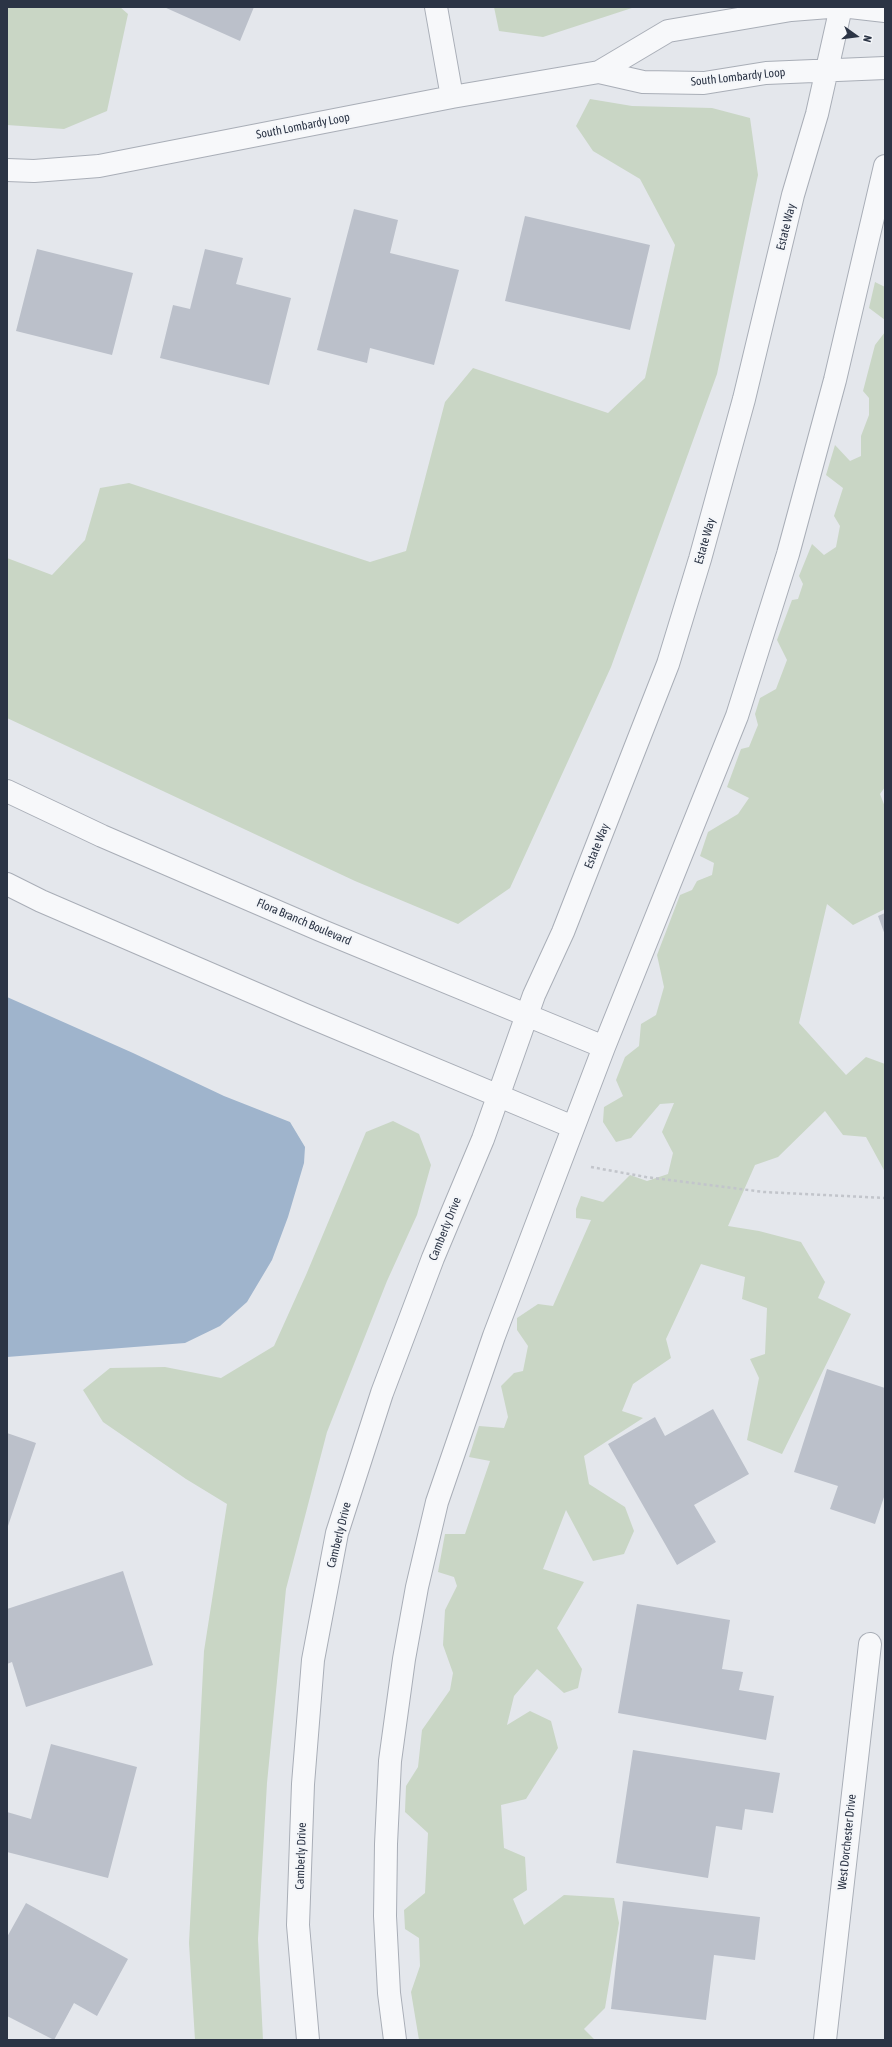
<!DOCTYPE html>
<style>
body{margin:0}
#map{position:relative;width:892px;height:2047px;overflow:hidden;background:#e4e7ec;font-family:"Asap Condensed",sans-serif}
canvas{display:block}
.frame{position:absolute;inset:0;border:8px solid #2b3445;pointer-events:none}
.north{position:absolute;left:836px;top:16px;width:40px;height:40px;-webkit-text-stroke:3px #f4f6f9;paint-order:stroke;rotate:104deg;font-size:11px;font-weight:700;line-height:16px;text-align:center;color:#2b3445}
.north::after{content:'';display:block;margin:auto;width:14px;height:18px;background:#2b3445;clip-path:polygon(50% 0,100% 100%,50% 72%,0 100%)}
</style>
<div id="map">
<canvas width="892" height="2047"></canvas>
<div class="frame"></div>
<div class="north">N</div>
</div>
<script>
const ctx = document.querySelector('canvas').getContext('2d');
ctx.lineJoin = 'round';
function fillPath(path, color) { ctx.fillStyle = color; ctx.fill(path, 'evenodd'); }
const toPath = rows => new Path2D(rows.map(r => 'M' + r).join(''));
function stroke(path, color, width, dash) { ctx.strokeStyle = color; ctx.lineWidth = width; ctx.lineCap = dash ? 'butt' : 'round'; ctx.setLineDash(dash || []); ctx.stroke(path); }
function write(font, color, halo, rows, align = 'center') {
  ctx.font = font + ' "Asap Condensed",sans-serif'; ctx.lineWidth = 4; ctx.setLineDash([]); ctx.textBaseline = 'middle'; ctx.strokeStyle = halo; ctx.fillStyle = color; for (const [text, x, y, turn = 0] of rows) {
    ctx.save(); ctx.translate(x, y); ctx.rotate((+turn || 0) * Math.PI / 180); ctx.textAlign = isNaN(turn) ? turn : align; if (halo) ctx.strokeText(text, 0, 0); ctx.fillText(text, 0, 0); ctx.restore();
  }
}
const green = toPath([
 [7,7,120,7,128,14,107,111,64,129,7,125],
 [494,7,635,7,543,37,499,31],
 [590,99,632,106,712,108,750,118,758,175,717,374,611,667,510,888,458,924,355,881,7,718,7,558,52,575,85,540,100,488,129,483,370,562,406,551,445,402,473,368,608,413,645,378,675,245,640,179,593,151,576,126],
 [875,282,885,287,885,320,869,308],
 [885,332,885,787,880,794,885,807,885,909,853,925,827,904,799,1023,846,1075,866,1057,885,1064,885,1172,866,1137,843,1135,825,1111,778,1157,755,1165,728,1226,759,1231,801,1242,825,1282,818,1298,851,1314,782,1454,747,1440,759,1378,750,1359,765,1354,767,1308,742,1299,745,1277,701,1264,666,1339,671,1358,633,1384,622,1411,643,1418,584,1456,589,1484,625,1507,634,1531,624,1554,593,1561,566,1510,543,1569,584,1582,557,1628,582,1669,578,1688,564,1693,537,1669,514,1696,507,1725,530,1711,551,1721,558,1748,526,1799,501,1805,504,1848,525,1857,527,1890,513,1899,524,1925,564,1895,614,1898,619,1923,605,2008,584,2029,595,2040,419,2040,411,1992,420,1966,419,1938,405,1929,404,1910,425,1893,428,1833,405,1812,406,1786,418,1767,422,1730,450,1690,453,1673,443,1645,445,1610,457,1586,454,1577,438,1572,445,1534,465,1534,490,1461,469,1457,479,1426,504,1428,508,1417,501,1386,514,1373,523,1371,528,1346,517,1330,517,1318,538,1304,553,1306,591,1220,576,1218,576,1209,581,1196,603,1202,630,1175,647,1181,668,1174,673,1153,662,1132,674,1103,660,1104,631,1138,616,1142,603,1122,604,1107,623,1096,616,1080,625,1057,639,1046,641,1024,656,1015,664,987,657,955,680,895,692,890,697,881,712,875,714,863,700,856,708,832,738,814,749,798,727,787,741,749,749,747,758,725,755,714,760,698,776,689,787,660,777,640,792,600,798,599,803,584,799,576,812,544,824,555,836,547,840,526,834,516,843,488,826,475,835,445,850,461,861,456,861,436,869,415,869,398,863,391,875,345],
 [393,1121,419,1134,431,1165,417,1215,387,1281,327,1432,286,1589,267,1783,258,1939,263,2040,195,2040,189,1943,204,1651,227,1504,186,1479,103,1422,83,1390,110,1368,165,1367,221,1378,274,1346,306,1275,366,1132]
]);
const water = toPath([
 [7,997,133,1053,224,1096,290,1122,305,1147,304,1163,288,1217,272,1260,247,1302,220,1326,185,1343,7,1357]
]);
const building = toPath([
 [164,7,254,7,240,41],
 [354,209,398,220,390,253,459,270,434,365,370,348,367,363,317,350],
 [525,216,650,245,630,330,505,301],
 [37,249,133,273,112,355,16,331],
 [205,249,243,258,236,284,291,298,269,385,160,358,173,305,190,309],
 [885,913,885,935,878,916],
 [827,1369,885,1388,885,1494,875,1524,830,1509,838,1486,794,1472],
 [713,1409,749,1474,694,1505,716,1542,677,1565,608,1444,655,1417,665,1436],
 [7,1433,36,1443,7,1529],
 [123,1571,153,1665,26,1707,12,1662,7,1664,7,1609],
 [637,1604,730,1620,722,1669,743,1672,739,1690,774,1696,766,1740,618,1713],
 [51,1744,137,1767,108,1878,7,1852,7,1812,31,1819],
 [633,1750,780,1773,773,1813,745,1809,742,1830,716,1826,708,1878,616,1863],
 [623,1901,760,1917,755,1960,714,1955,706,2020,611,2009],
 [26,1903,128,1959,97,2016,74,2003,54,2040,7,2016,7,1937]
]);
const path = toPath([
 [591,1167,646,1177,764,1192,885,1198]
]);
const street = toPath([
 [436,7,452,97],
 [850,7,885,11],
 [599,72,643,82,704,83,766,73,885,68],
 [7,170,34,171,99,166,452,97,599,72,668,31,791,10,829,7],
 [7,791,102,836,320,930,604,1047],
 [7,884,41,901,303,1014,573,1127],
 [308,2040,298,1925,303,1784,313,1660,337,1533,382,1393,433,1258,483,1139,534,995,563,932,668,664,700,559,744,399,793,195,817,114,841,7],
 [395,2040,389,1993,385,1916,386,1844,390,1761,404,1659,417,1587,437,1502,494,1336,604,1047,737,716,788,554,835,380,885,166],
 [825,2040,870,1644]
]);
const streetNames = [
 ["South Lombardy Loop",738,77,-6],
 ["South Lombardy Loop",303,126,-11],
 ["Estate Way",786,227,-76],
 ["Estate Way",705,541,-74],
 ["Estate Way",597,846,-68],
 ["Flora Branch Boulevard",304,922,23],
 ["Camberly Drive",445,1229,-68],
 ["Camberly Drive",339,1535,-76],
 ["West Dorchester Drive",847,1842,-84],
 ["Camberly Drive",301,1856,-88]
];
fillPath(green, '#c9d6c5');
fillPath(water, '#9fb4cc');
fillPath(building, '#bbc0ca');
stroke(street, '#a9aeb7', 24);
stroke(path, '#c2c5cb', 2.5, [3, 3]);
stroke(street, '#f7f8fa', 22);
write('12px', '#2b3445', '#f4f6f9', streetNames);
</script>
